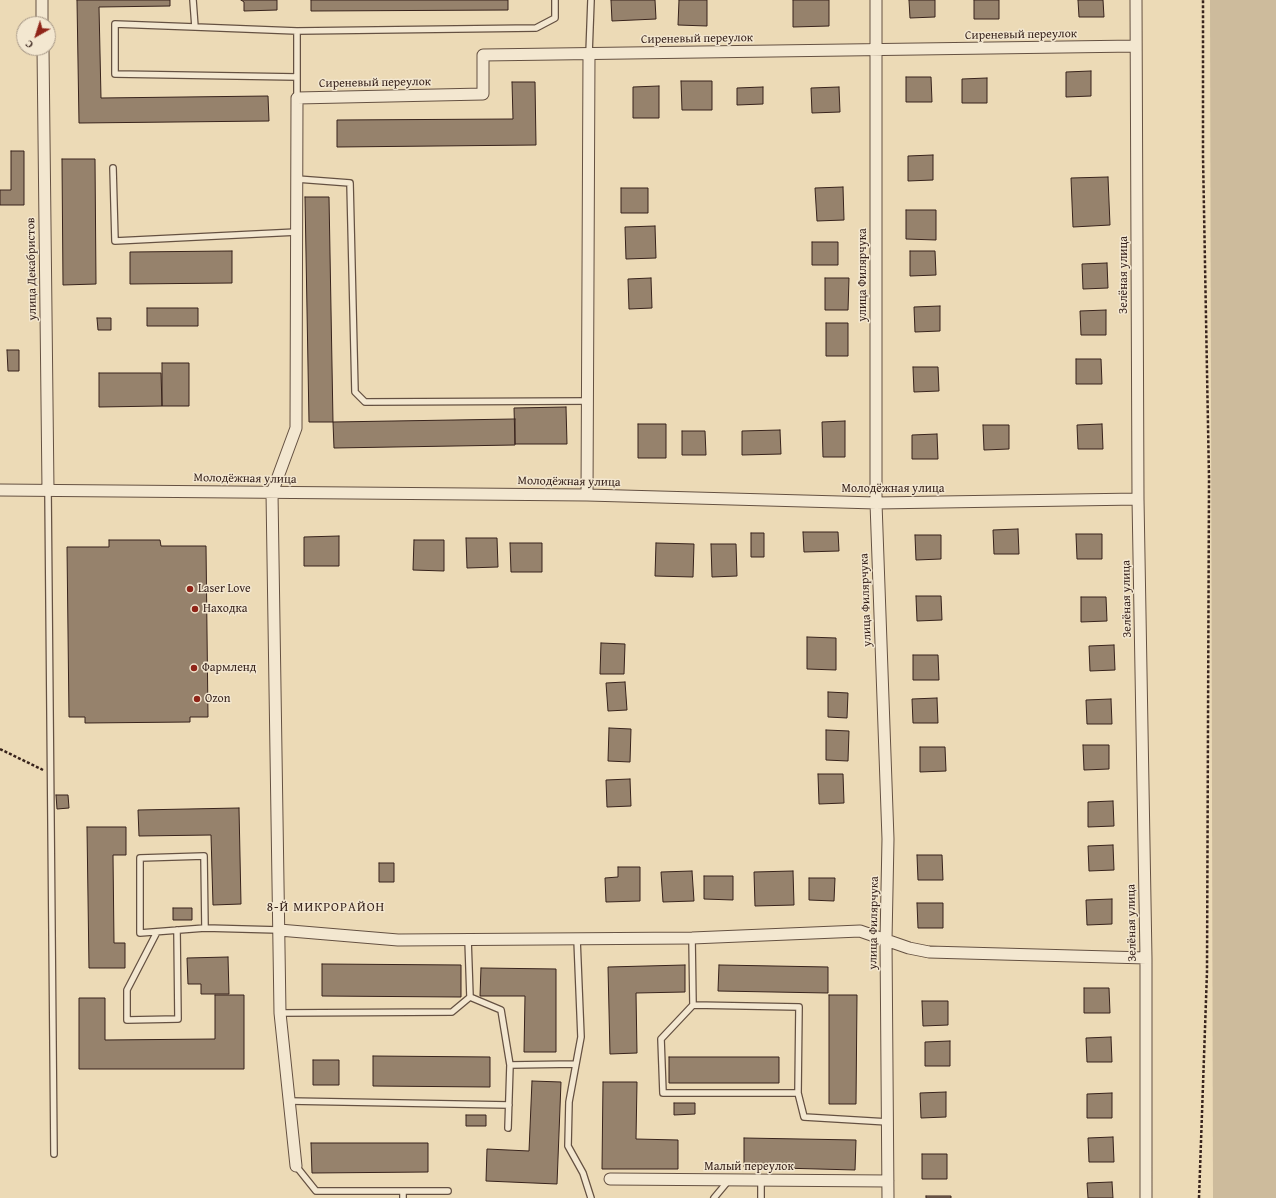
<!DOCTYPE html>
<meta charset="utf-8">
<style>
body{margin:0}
#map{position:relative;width:1276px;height:1198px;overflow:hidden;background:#ecdab6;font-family:"Gentium Book Plus",serif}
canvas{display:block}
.north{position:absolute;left:16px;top:16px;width:40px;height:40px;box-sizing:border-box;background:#f3e7d0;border:1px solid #a89988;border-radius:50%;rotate:219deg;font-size:11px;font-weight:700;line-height:16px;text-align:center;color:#38231c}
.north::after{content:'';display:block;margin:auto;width:14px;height:18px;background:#8f2418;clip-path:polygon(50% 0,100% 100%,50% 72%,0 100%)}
</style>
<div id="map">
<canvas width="1276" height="1198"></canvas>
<div class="north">С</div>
</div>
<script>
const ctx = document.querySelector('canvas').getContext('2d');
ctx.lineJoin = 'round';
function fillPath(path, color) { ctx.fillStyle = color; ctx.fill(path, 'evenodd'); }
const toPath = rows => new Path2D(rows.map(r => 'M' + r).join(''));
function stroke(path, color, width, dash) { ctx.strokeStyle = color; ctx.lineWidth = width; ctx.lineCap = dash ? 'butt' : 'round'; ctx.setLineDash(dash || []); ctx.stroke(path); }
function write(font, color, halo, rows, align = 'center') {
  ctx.font = font + ' "Gentium Book Plus",serif'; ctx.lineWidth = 3; ctx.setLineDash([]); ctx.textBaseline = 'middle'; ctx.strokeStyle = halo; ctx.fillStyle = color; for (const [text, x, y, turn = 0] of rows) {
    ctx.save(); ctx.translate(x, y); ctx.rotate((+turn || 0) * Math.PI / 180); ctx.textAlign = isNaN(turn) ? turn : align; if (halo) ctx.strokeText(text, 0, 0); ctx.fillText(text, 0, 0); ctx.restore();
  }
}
const green = toPath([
 [1210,0,1276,0,1276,1198,1213,1198]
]);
const building = toPath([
 [77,0,170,0,170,6,99,7,101,98,268,96,269,121,79,123,77,0],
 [241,0,277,0,277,10,244,11,244,2,241,0],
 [311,0,508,0,508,10,311,11,311,0],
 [611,0,655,0,656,19,612,21,611,0],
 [679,0,707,0,707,26,678,25,679,0],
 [793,0,829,0,829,26,793,27,793,0],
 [909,0,935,0,935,17,910,18,909,0],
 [974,0,999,0,999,19,974,19,974,0],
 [1078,0,1103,0,1104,17,1079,17,1078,0],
 [1091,71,1091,96,1066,97,1066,72,1091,71],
 [906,77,931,77,932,102,906,102,906,77],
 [987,78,987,103,962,103,962,79,987,78],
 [681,81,712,81,712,110,682,110,681,81],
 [512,82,535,82,536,145,337,147,337,120,513,119,512,82],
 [659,86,659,118,633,118,633,87,659,86],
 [763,87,763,104,737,105,737,88,763,87],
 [839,87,840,112,812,113,811,88,839,87],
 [11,151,24,151,24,205,0,205,0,190,11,190,11,151],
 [933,155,933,180,908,181,908,156,933,155],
 [62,159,95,159,96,284,63,285,62,159],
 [1108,177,1110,225,1073,227,1071,178,1108,177],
 [843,187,844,220,817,221,815,188,843,187],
 [621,188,648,188,648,213,621,213,621,188],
 [305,197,329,197,333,422,309,422,305,197],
 [906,210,936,210,936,240,906,239,906,210],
 [655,226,656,258,626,259,625,227,655,226],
 [812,242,838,242,838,265,812,265,812,242],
 [232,251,232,283,130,284,130,252,232,251],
 [910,251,935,251,936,275,910,276,910,251],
 [1107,263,1108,288,1083,289,1082,264,1107,263],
 [651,278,652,308,629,309,628,279,651,278],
 [825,278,849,278,848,310,825,310,825,278],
 [940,306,940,331,915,332,914,307,940,306],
 [147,308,198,308,198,326,147,326,147,308],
 [1106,310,1106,335,1081,335,1080,311,1106,310],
 [97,318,111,318,111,330,98,330,97,318],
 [826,323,848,323,848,356,826,356,826,323],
 [7,350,19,350,19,371,8,371,7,350],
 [1076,359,1101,359,1102,384,1076,384,1076,359],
 [162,363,189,363,189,406,162,406,162,363],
 [913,367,938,367,939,391,914,392,913,367],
 [99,373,161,373,162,406,99,407,99,373],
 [566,407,567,444,515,444,514,408,566,407],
 [515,419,515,445,334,448,333,422,515,419],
 [845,421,845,457,823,457,822,422,845,421],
 [638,424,666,424,666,458,638,458,638,424],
 [1102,424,1103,449,1078,449,1077,425,1102,424],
 [983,425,1009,425,1009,449,984,450,983,425],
 [780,430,781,454,742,455,742,431,780,430],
 [682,431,705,431,706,455,682,455,682,431],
 [937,434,938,459,912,459,912,435,937,434],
 [1018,529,1019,554,994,554,993,530,1018,529],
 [803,532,838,532,839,551,804,552,803,532],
 [751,533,764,533,764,557,751,557,751,533],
 [1076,534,1102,534,1102,559,1077,559,1076,534],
 [915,535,941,535,941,559,916,560,915,535],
 [339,536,339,566,304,566,304,537,339,536],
 [466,538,497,538,498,567,467,568,466,538],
 [109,540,160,540,161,546,206,546,208,717,190,717,190,722,85,723,85,717,69,717,67,547,109,547,109,540],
 [414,540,444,540,444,571,413,570,414,540],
 [510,543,542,543,542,572,511,572,510,543],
 [656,543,694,544,693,577,655,576,656,543],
 [711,544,736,544,737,576,712,577,711,544],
 [916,596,941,596,942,620,917,621,916,596],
 [1081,597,1106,597,1107,621,1081,622,1081,597],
 [807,637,836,638,836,670,807,669,807,637],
 [601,643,625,644,624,674,600,674,601,643],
 [1114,645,1115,670,1090,671,1089,646,1114,645],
 [913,655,938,655,939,680,913,680,913,655],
 [625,682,627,710,608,711,606,683,625,682],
 [828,692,848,693,847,718,828,717,828,692],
 [937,698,938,723,913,723,912,699,937,698],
 [1111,699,1112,724,1087,724,1086,700,1111,699],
 [609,728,631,729,630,762,608,761,609,728],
 [826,730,849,731,848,761,826,760,826,730],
 [1083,745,1109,745,1109,769,1084,770,1083,745],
 [920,747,945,747,946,771,920,772,920,747],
 [818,774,843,774,844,803,819,804,818,774],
 [630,779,631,806,607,807,606,780,630,779],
 [56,795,68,795,69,808,57,809,56,795],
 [1113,801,1114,826,1088,827,1088,802,1113,801],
 [239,808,241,904,213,905,211,835,139,836,138,810,239,808],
 [87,827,126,827,126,855,113,855,114,943,125,943,125,968,89,968,87,827],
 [1113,845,1114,870,1089,871,1088,846,1113,845],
 [917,855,942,855,943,880,918,880,917,855],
 [379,863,394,863,394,882,379,882,379,863],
 [618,867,640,867,640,901,606,902,605,878,618,877,618,867],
 [692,871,694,901,663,902,661,872,692,871],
 [793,871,794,905,755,906,754,872,793,871],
 [704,876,733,876,733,900,704,899,704,876],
 [809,878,835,878,834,901,809,900,809,878],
 [1112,899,1112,924,1087,925,1086,900,1112,899],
 [917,903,943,903,943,928,918,928,917,903],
 [173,908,192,908,192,920,173,920,173,908],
 [228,957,229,994,201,994,201,984,188,984,187,958,228,957],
 [322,964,461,965,461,997,322,996,322,964],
 [685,965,685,992,636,993,637,1053,610,1054,608,967,685,965],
 [719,965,828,967,828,993,718,991,719,965],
 [481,968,556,969,556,1052,524,1052,525,996,480,996,481,968],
 [1084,988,1109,988,1110,1013,1084,1013,1084,988],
 [215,995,244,995,244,1069,79,1069,79,998,105,998,105,1040,215,1039,215,995],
 [829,995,857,995,856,1104,829,1104,829,995],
 [922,1001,948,1001,948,1025,923,1026,922,1001],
 [1111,1037,1112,1062,1087,1062,1086,1038,1111,1037],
 [950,1041,950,1066,925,1066,925,1042,950,1041],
 [373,1056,490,1057,490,1087,373,1086,373,1056],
 [669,1057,779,1057,779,1083,669,1083,669,1057],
 [313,1060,339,1060,339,1085,313,1085,313,1060],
 [532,1081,561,1082,557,1184,486,1181,487,1149,529,1151,532,1081],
 [603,1082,637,1082,636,1139,678,1140,678,1169,602,1169,603,1082],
 [946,1092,946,1117,921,1118,920,1093,946,1092],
 [1112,1093,1112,1118,1087,1118,1087,1094,1112,1093],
 [674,1103,695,1103,695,1114,674,1115,674,1103],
 [466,1115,486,1115,486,1126,466,1126,466,1115],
 [1113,1137,1114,1162,1089,1162,1088,1138,1113,1137],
 [744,1138,856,1140,855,1170,744,1167,744,1138],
 [311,1143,428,1143,428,1172,312,1173,311,1143],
 [922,1154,947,1154,947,1179,922,1179,922,1154],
 [1112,1182,1113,1198,1088,1198,1087,1183,1112,1182],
 [926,1196,951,1196,951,1198,926,1198,926,1196]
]);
const path = toPath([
 [0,749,43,770],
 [1199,1198,1207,972,1209,478,1203,156,1203,0]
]);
const lane = toPath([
 [193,0,195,27,297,31,297,98],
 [195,27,115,24,115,74,297,77],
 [297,31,536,28,555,18,555,0],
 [589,54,591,0],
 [113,168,115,241,297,232],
 [297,179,350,183,355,392,365,402,587,401],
 [48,490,54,1154],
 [205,928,204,856,140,858,140,933,205,928,279,930],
 [157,932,127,990,127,1020,178,1019,177,930],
 [692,938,693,1005,661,1039,663,1093,798,1093,804,1117,888,1122],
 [577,939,581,1037,569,1102,568,1146,583,1173,591,1198],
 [470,997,501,1010,510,1065,508,1128],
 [693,1005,799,1007,798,1093],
 [280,1013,452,1012,470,997,468,939],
 [510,1065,576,1064],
 [289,1101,509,1105],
 [296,1166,316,1191,448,1191],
 [761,1180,761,1198],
 [403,1191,403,1198],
 [714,1198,729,1180]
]);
const street = toPath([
 [42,0,42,24],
 [876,0,876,503,888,839,886,940,888,1198],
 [1136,0,1138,499,1146,958,1146,1198],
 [43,48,48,490],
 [0,490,587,495,876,503,1138,499],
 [587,495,589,54],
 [279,930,398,940,692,938,860,931,909,948,929,952,1146,958],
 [296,1166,280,1013,272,493,296,428,297,98,483,94,483,55,1136,46],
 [610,1179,888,1181]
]);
const markers = [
 [190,589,4,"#8f2418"],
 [195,609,4,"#8f2418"],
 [194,668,4,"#8f2418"],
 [197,699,4,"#8f2418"]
];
const streetNames = [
 ["Сиреневый переулок",1021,35,-1],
 ["Сиреневый переулок",697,39,-1],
 ["Сиреневый переулок",375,83,-1],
 ["улица Декабристов",32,269,-91],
 ["улица Филярчука",863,275,-90],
 ["Зелёная улица",1124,275,-90],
 ["Молодёжная улица",245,479,1],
 ["Молодёжная улица",569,482,1],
 ["Молодёжная улица",893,489],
 ["Зелёная улица",1127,599,-91],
 ["улица Филярчука",866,600,-92],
 ["улица Филярчука",874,923,-89],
 ["Зелёная улица",1132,923,-91],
 ["Малый переулок",749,1167]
];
const poiNames = [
 ["Laser Love",198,589],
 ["Находка",203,609],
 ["Фармленд",202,668],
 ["Ozon",205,699]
];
const neighbourhoodNames = [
 ["8-Й МИКРОРАЙОН",326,908]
];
fillPath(green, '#cdbb9c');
fillPath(building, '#96826c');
stroke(building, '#38231c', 1);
stroke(lane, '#655142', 8);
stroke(street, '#655142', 13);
stroke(path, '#38231c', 2.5, [3, 2]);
stroke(lane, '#f3e7d0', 5.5);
stroke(street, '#f3e7d0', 11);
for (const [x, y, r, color] of markers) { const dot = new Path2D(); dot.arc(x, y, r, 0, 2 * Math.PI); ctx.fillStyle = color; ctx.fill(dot); stroke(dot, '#f3e7d0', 1.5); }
write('12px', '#38231c', '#f3e7d0', streetNames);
write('12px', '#38231c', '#f3e7d0', poiNames, 'left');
ctx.letterSpacing = '1px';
write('13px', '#38231c', '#f3e7d0', neighbourhoodNames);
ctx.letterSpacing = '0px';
</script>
